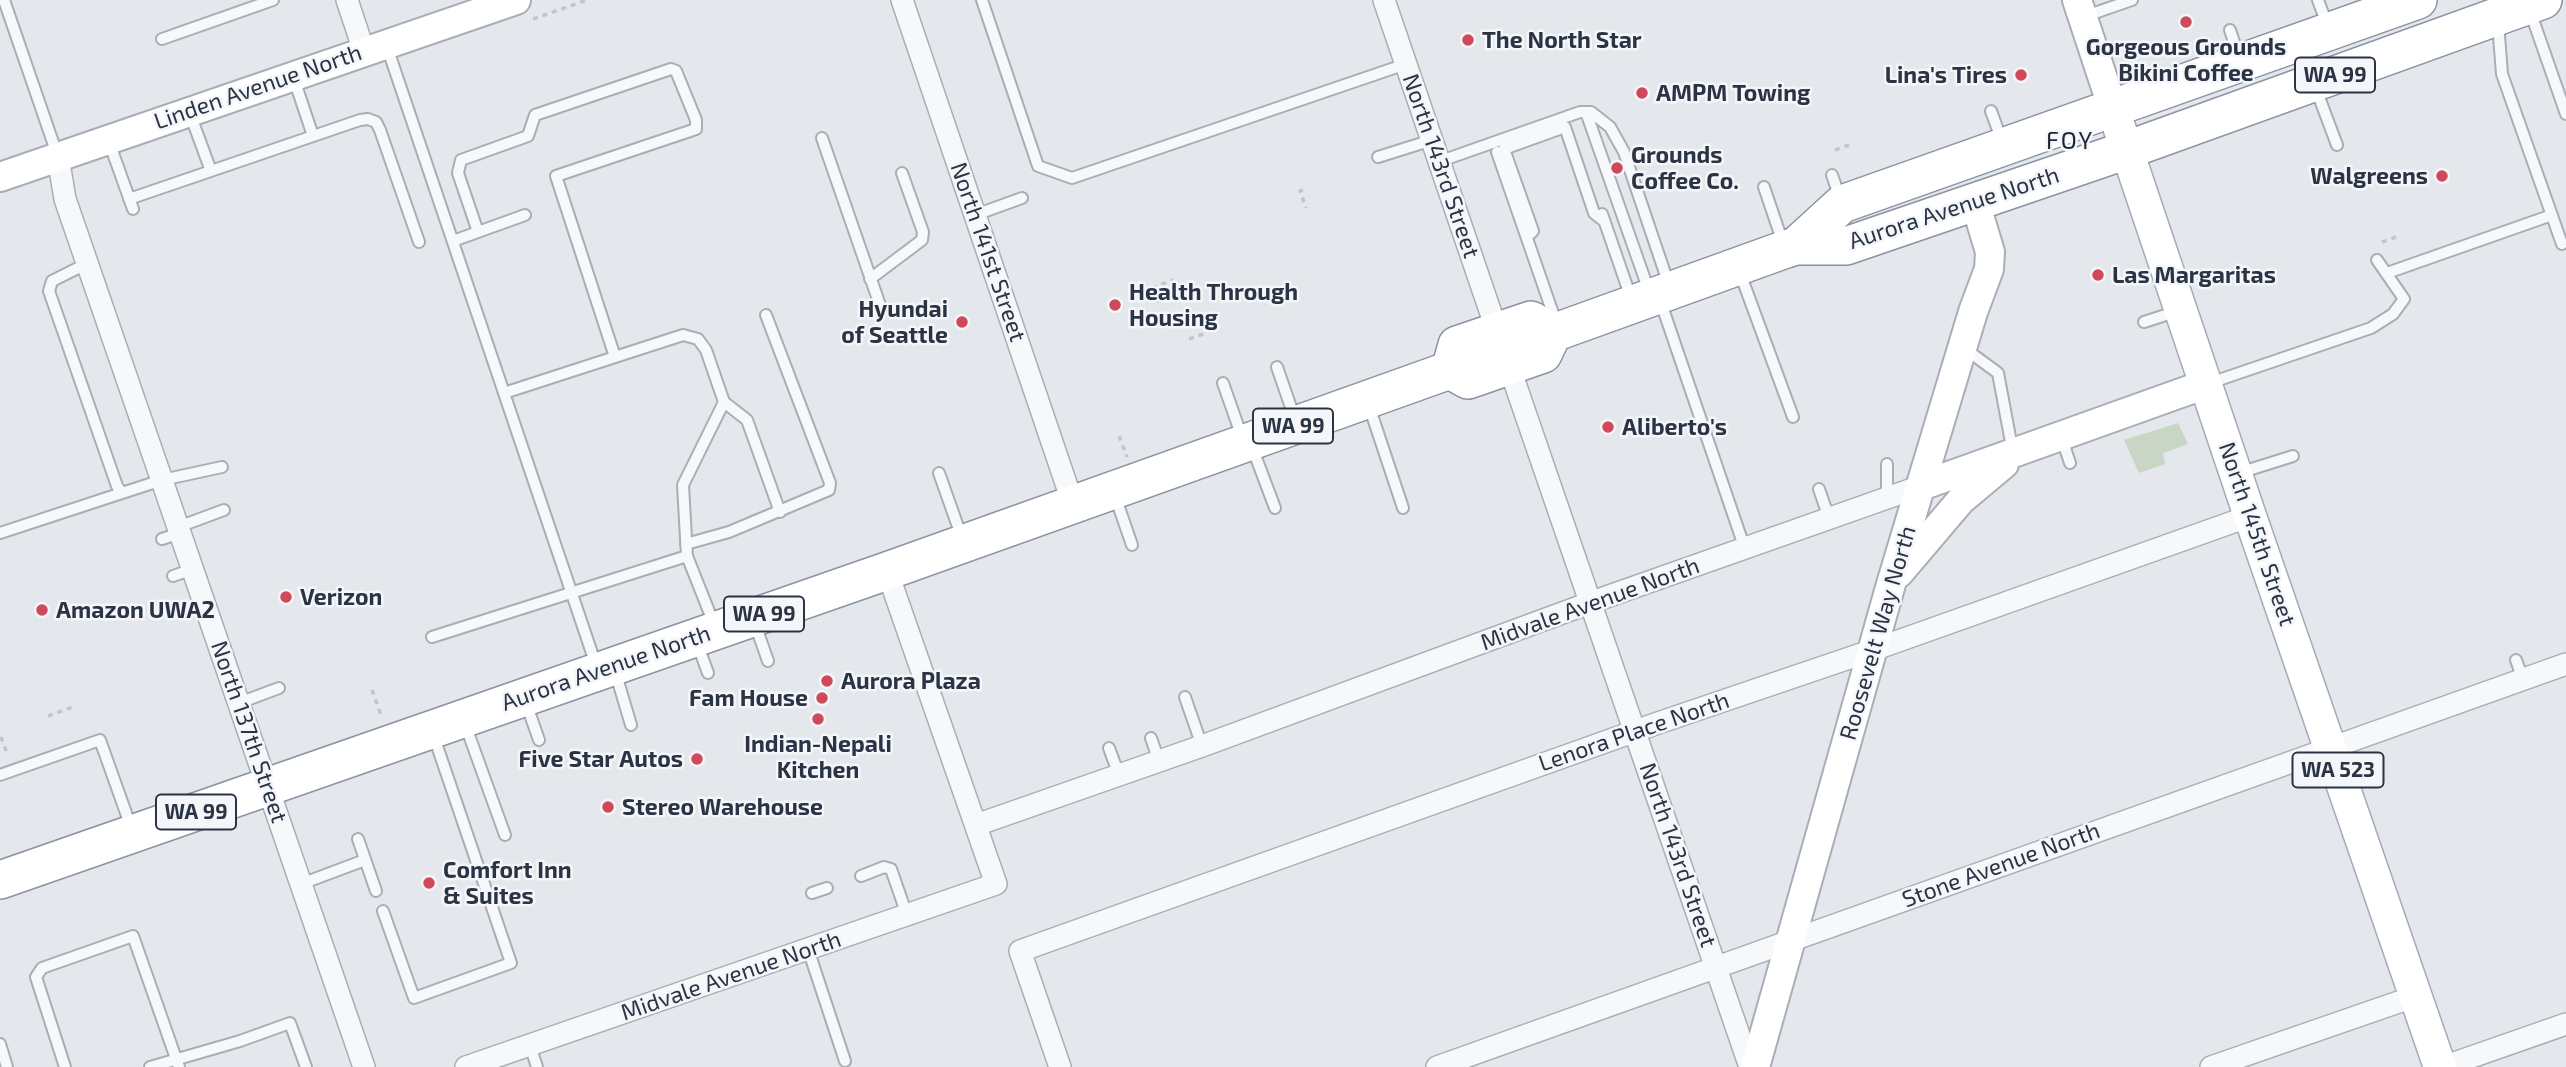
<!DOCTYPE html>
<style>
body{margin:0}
canvas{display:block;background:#e4e7ec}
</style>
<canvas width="2566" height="1067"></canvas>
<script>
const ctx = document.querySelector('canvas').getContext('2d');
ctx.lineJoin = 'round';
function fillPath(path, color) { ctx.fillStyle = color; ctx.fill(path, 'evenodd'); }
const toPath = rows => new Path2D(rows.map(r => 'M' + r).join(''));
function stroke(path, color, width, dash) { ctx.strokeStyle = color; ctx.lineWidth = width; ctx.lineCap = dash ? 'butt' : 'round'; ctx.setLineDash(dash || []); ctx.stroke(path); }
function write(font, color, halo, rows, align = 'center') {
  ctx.font = font + ' "Exo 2",sans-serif'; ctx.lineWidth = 5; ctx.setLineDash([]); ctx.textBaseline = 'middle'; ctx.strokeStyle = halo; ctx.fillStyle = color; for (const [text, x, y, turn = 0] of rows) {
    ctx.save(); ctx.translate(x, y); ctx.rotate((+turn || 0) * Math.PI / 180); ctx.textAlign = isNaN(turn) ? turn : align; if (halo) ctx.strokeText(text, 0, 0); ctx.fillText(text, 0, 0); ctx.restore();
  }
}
const green = toPath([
 [2178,423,2188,444,2163,453,2165,464,2139,473,2124,440]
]);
const path = toPath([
 [533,19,587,0],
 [1835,150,1852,144],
 [1303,190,1300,191,1306,208],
 [2382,242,2396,237],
 [1152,288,1173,280],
 [1157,301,1178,294],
 [1164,321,1185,313],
 [1189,339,1206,333],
 [1119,436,1127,457],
 [372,690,382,718],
 [48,716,73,707],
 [1,737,8,756]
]);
const lane = toPath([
 [4,0,58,157],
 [982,0,1038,166,1072,178,1406,64],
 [2318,0,2328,27],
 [2530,11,2566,114],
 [2083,17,2132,0],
 [2498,23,2502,74,2562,244],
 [2230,30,2239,57],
 [162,39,273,0],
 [386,44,596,665],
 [294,79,313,136],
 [2316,89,2337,145],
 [1991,111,2002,141],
 [1586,112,1649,291],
 [190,114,211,171],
 [822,138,882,311],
 [109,142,133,209],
 [1497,152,1557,325],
 [1378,157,1432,140],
 [1438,162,1580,112,1591,112,1610,127,1624,152,1669,285],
 [1832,175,1840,198],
 [1764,187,1783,243],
 [129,199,360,120,368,119,376,122,380,130,419,242],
 [1602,214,1631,298],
 [975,215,1022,198],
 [478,232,458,173,461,160,528,136,535,115,671,69,676,71,696,120,696,129,556,176,615,357],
 [1527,237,1533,231,1504,149,1565,127,1594,213,1604,221],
 [453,241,525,215],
 [88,263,52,281,49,291,117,486,122,493,162,480,222,467],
 [1740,273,1793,417],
 [2387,273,2552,215],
 [870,279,922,240,923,232,902,173],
 [1660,300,1745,549],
 [2144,322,2178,311],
 [1964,348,1998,373,2013,453],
 [1277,367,1295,419],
 [1223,383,1243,440],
 [2210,383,2371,328,2393,314,2404,299,2377,260],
 [504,393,683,335,698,339,706,350,724,402,683,485,687,556],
 [724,402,747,420,780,512],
 [1369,406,1403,508],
 [2062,439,2070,463],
 [1252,447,1275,508],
 [939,473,962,538],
 [2239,473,2293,456],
 [1819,489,1829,518],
 [1115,496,1132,545],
 [1887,498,1887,464],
 [178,527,224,510],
 [0,533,122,493],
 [162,539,180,533],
 [686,544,729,532,829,490,830,483,766,315],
 [173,576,193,569],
 [755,624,768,661],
 [432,637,687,556,714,624],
 [697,643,708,673],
 [2516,660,2523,679],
 [615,671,631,725],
 [1185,697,1202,746],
 [239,703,279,688],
 [526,703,539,740],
 [465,724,505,835],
 [1151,738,1159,761],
 [1109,748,1119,775],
 [0,775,100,740,131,827],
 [358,839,376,891],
 [861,876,884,867,891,869,907,915],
 [301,884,365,860],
 [812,893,827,888],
 [383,911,414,998,511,963,433,734],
 [808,949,845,1061],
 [0,1044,7,1067],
 [530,1045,537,1067],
 [65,1067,36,977,42,968,133,936,179,1067],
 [150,1067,240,1041,290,1023,306,1067]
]);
const street = toPath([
 [347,0,364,51],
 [902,0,1073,504],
 [1384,0,1497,331],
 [58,157,65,199,364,1067],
 [1509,366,1750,1067],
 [976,825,1202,746,1592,602,1921,486],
 [466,1067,996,884,887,571],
 [1060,1067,1020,951,1658,723,1873,650,2250,516],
 [1437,1067,2566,664],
 [2211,1067,2416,996],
 [2443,1067,2566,1024]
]);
const secondary = toPath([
 [2077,0,2113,109],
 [0,177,516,0],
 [1921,486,2206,384],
 [1899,573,1961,500,2004,464],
 [1755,1067,1891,584,1973,312,1989,269,1990,252,1975,202]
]);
const primary = toPath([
 [2113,109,2250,516,2440,1067]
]);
const highway = toPath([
 [1796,246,1842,204,2418,0],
 [1450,370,1457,345,1531,320,1553,333],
 [0,880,887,571,1450,370,1468,380,1543,354,1553,333,1786,249,1796,246,1846,246,2127,150,2543,0]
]);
const markers = [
 [2186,22,7,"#d0495a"],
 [1468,40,7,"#d0495a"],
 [2021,75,7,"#d0495a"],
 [1642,93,7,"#d0495a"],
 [1617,168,7,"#d0495a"],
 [2442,176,7,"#d0495a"],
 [2098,275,7,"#d0495a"],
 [1115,305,7,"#d0495a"],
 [962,322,7,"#d0495a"],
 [1608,427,7,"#d0495a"],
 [286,597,7,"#d0495a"],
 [42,610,7,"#d0495a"],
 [827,681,7,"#d0495a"],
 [822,698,7,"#d0495a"],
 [818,719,7,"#d0495a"],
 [697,759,7,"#d0495a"],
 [608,807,7,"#d0495a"],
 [429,883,7,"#d0495a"]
];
const shields = [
 [2335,75,80],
 [1293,426,80],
 [764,614,80],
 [2338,770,91],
 [196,812,80]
];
const shieldNames = [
 ["WA 99",2335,75],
 ["WA 99",1293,426],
 ["WA 99",764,614],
 ["WA 523",2338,770],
 ["WA 99",196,812]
];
const poiNames = [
 ["The North Star",1482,40],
 ["Gorgeous Grounds",2186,47,"center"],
 ["Bikini Coffee",2186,73,"center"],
 ["Lina's Tires",2007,75,"right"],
 ["AMPM Towing",1656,93],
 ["Grounds",1631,155],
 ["Coffee Co.",1631,181],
 ["Walgreens",2428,176,"right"],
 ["Las Margaritas",2112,275],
 ["Health Through",1129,292],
 ["Housing",1129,318],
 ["Hyundai",948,309,"right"],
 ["of Seattle",948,335,"right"],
 ["Aliberto's",1622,427],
 ["Verizon",300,597],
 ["Amazon UWA2",56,610],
 ["Aurora Plaza",841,681],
 ["Fam House",808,698,"right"],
 ["Indian-Nepali",818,744,"center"],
 ["Kitchen",818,770,"center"],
 ["Five Star Autos",683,759,"right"],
 ["Stereo Warehouse",622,807],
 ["Comfort Inn",443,870],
 ["& Suites",443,896]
];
const streetNames = [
 ["Linden Avenue North",258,87,-19],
 ["North 143rd Street",1441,166,71],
 ["Aurora Avenue North",1954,208,-18],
 ["North 141st Street",988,252,71],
 ["North 145th Street",2257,534,71],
 ["Midvale Avenue North",1590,604,-20],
 ["Roosevelt Way North",1878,633,-74],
 ["Aurora Avenue North",606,668,-19],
 ["North 137th Street",249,732,71],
 ["Lenora Place North",1634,732,-19],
 ["North 143rd Street",1678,855,71],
 ["Stone Avenue North",2001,865,-20],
 ["Midvale Avenue North",731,976,-19]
];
const neighbourhoodNames = [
 ["FOY",2070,141]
];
fillPath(green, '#c9d6c5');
stroke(lane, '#a9aeb6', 14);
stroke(street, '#a9aeb6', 24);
stroke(secondary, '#a9aeb6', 32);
stroke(primary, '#a3aab8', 35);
stroke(highway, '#8b93a3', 40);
stroke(path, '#c2c5cb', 3.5, [5, 5]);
stroke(lane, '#f7f8fa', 10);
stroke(street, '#f7f8fa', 21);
stroke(secondary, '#fff', 28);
stroke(primary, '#fff', 32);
stroke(highway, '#fff', 37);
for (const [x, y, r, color] of markers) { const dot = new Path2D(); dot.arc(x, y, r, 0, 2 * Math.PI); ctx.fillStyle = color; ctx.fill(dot); stroke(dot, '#f4f6f9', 2.5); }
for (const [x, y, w] of shields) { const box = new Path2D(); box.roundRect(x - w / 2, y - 17.5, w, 35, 5); ctx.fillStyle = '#f4f6f9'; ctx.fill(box); stroke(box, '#2b3444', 2); }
write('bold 21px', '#2b3444', null, shieldNames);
write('bold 23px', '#2b3444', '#f4f6f9', poiNames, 'left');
write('23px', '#2b3444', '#f4f6f9', streetNames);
ctx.letterSpacing = '2px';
write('24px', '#1d2535', '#f4f6f9', neighbourhoodNames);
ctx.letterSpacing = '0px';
</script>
